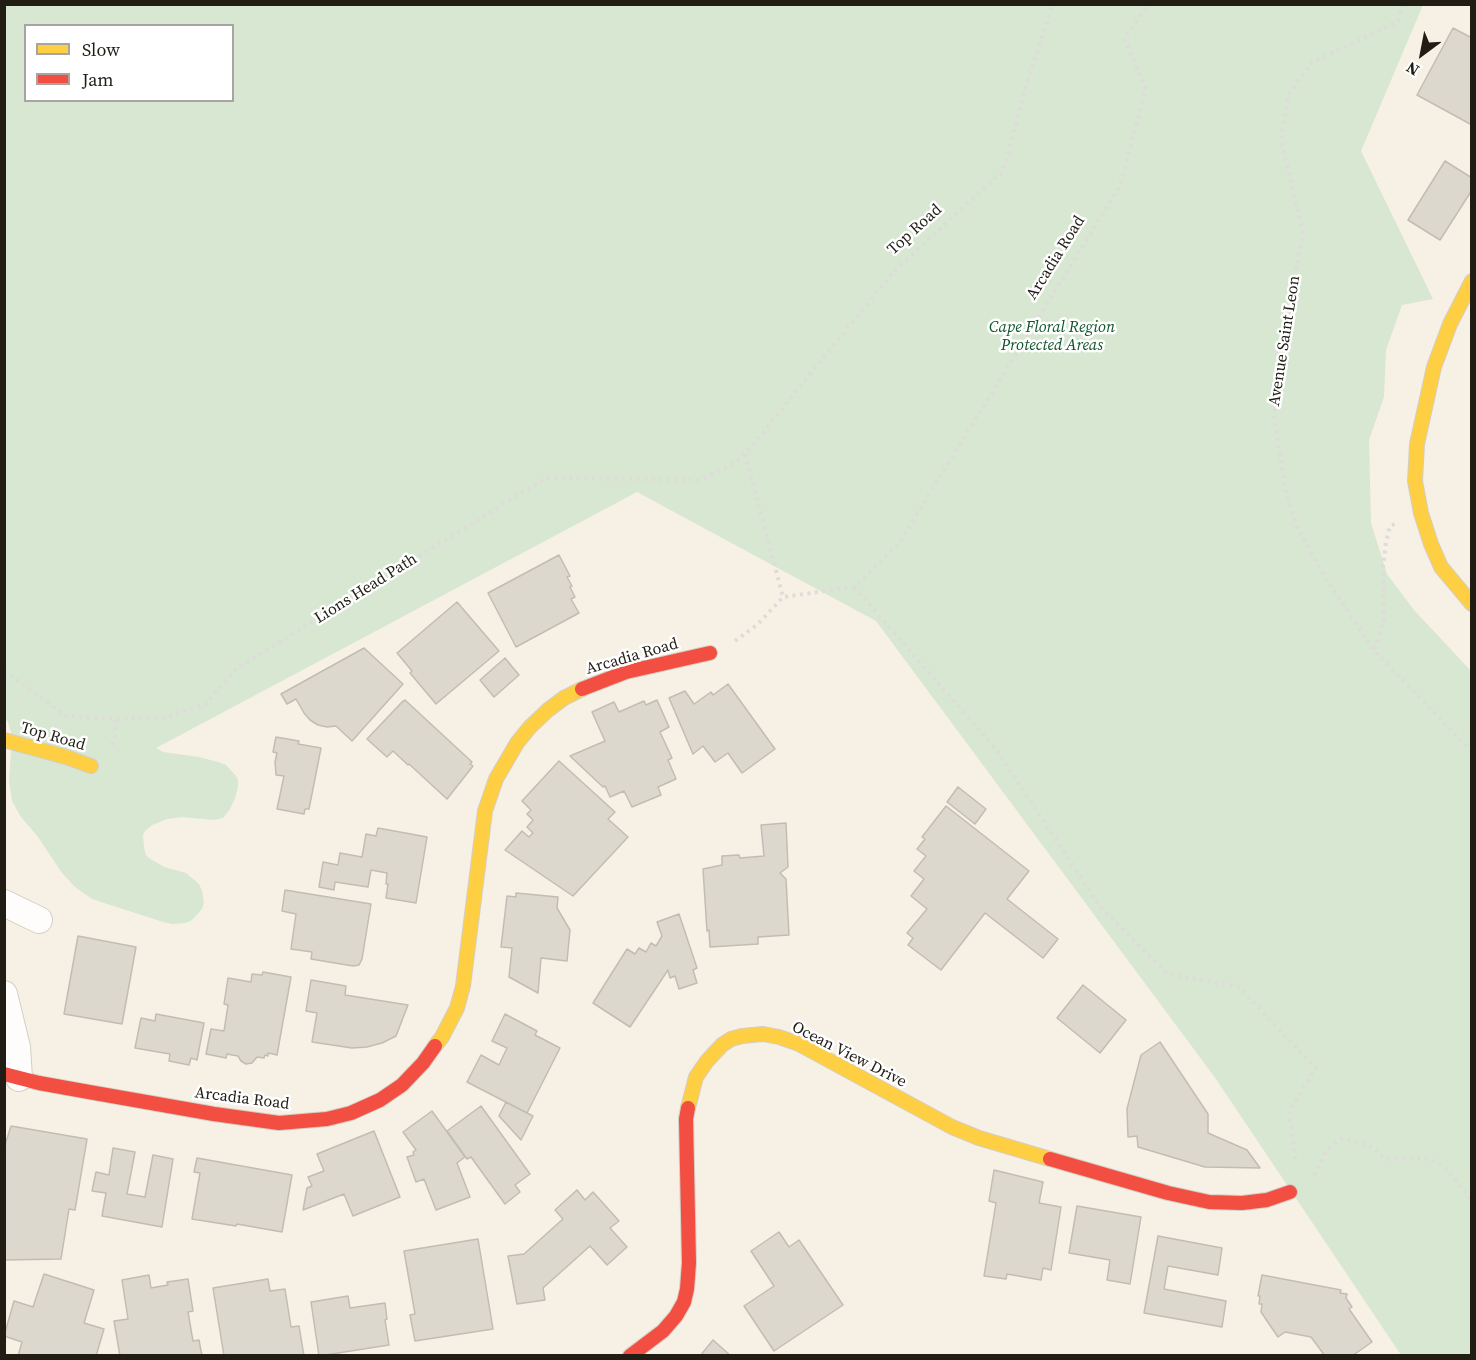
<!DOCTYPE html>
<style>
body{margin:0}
#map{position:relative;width:1476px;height:1360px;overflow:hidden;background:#f7f0e4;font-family:"Source Serif 4",serif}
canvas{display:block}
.frame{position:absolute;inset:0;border:6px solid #211d15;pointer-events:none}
.legend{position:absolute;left:24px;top:24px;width:210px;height:78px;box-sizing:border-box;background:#fff;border:2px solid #a6a5a1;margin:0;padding:8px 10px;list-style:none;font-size:18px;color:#211d15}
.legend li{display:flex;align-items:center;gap:12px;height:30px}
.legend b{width:30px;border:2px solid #a6a5a1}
.north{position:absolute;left:1392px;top:24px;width:60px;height:60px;-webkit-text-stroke:4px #fff;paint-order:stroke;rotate:212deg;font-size:16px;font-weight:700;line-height:24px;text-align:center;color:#211d15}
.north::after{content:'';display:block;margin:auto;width:21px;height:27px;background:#211d15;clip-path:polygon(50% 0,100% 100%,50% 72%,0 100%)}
</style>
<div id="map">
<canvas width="1476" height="1360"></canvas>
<div class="frame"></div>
<ul class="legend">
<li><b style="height:8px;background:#ffcf43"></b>Slow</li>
<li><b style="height:8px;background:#f24e42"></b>Jam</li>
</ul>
<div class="north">N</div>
</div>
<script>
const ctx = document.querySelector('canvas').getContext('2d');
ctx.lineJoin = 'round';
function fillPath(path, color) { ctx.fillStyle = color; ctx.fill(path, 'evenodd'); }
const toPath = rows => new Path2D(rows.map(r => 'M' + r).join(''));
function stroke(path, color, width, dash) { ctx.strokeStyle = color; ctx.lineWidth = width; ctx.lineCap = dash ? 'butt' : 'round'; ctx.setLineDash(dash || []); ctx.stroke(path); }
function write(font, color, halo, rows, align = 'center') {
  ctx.font = font + ' "Source Serif 4",serif'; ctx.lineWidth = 5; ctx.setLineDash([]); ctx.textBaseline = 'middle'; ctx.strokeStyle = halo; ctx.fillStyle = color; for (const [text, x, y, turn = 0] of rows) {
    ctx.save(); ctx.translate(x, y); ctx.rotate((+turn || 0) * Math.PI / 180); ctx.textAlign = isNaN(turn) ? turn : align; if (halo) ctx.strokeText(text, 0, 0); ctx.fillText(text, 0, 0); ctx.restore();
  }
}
const green = toPath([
 [4,5,1423,5,1361,151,1433,299,1402,305,1386,350,1384,397,1369,440,1371,523,1387,574,1414,610,1471,671,1471,1355,1401,1355,1216,1079,876,621,637,492,156,748,163,752,199,757,218,762,226,765,236,776,238,780,238,787,235,798,230,809,223,818,214,820,182,817,167,819,152,825,145,831,143,835,144,848,146,855,149,858,164,867,186,873,199,884,202,891,204,902,202,909,192,920,186,923,172,924,163,922,92,899,75,887,62,873,38,837,21,817,12,801,9,781,11,753,11,732,8,722,4,717],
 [26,26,232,26,232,100,26,100]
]);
const building = toPath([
 [1453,28,1472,38,1472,125,1417,95,1453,28],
 [1445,161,1472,178,1472,190,1440,240,1408,220,1445,161],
 [559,555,570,576,567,577,572,586,570,587,575,597,571,599,579,613,516,647,488,593,559,555],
 [457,602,499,651,436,704,410,673,412,671,397,653,457,602],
 [364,648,403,684,352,741,336,726,327,727,318,725,310,720,304,713,296,699,287,704,281,694,364,648],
 [505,658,519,675,494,697,480,680,505,658],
 [728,684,775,749,742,773,728,753,715,762,703,746,693,754,669,698,685,691,694,704,711,692,713,695,728,684],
 [405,700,472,762,470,764,473,766,447,799,409,764,408,765,393,751,387,757,367,739,403,701,403,702,405,700],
 [657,700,669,727,660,732,672,758,668,760,676,779,658,787,661,795,632,807,624,791,610,797,605,786,603,787,570,756,605,741,592,712,614,702,619,712,644,701,646,705,657,700],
 [276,737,299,741,298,744,321,748,309,809,305,809,304,814,277,809,284,776,276,775,275,762,277,753,273,752,276,737],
 [559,761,615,812,608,819,628,837,573,896,505,850,522,831,529,837,533,833,527,827,533,820,527,814,531,810,522,801,559,761],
 [958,787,986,809,975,824,947,802,958,787],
 [946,806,1029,871,1007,899,1058,939,1043,958,985,913,941,970,908,945,913,938,907,933,927,909,911,896,924,879,914,871,926,856,917,849,925,839,922,837,946,806],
 [786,823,788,867,780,873,786,879,789,935,758,937,758,944,710,947,709,930,707,931,703,869,722,865,722,856,739,855,740,858,764,856,761,825,786,823],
 [378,828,427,837,416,903,386,898,388,884,386,884,387,873,371,870,368,887,335,882,334,890,319,887,323,862,338,865,340,853,362,857,366,834,376,836,378,828],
 [285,890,371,904,362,959,359,965,353,966,311,959,312,952,291,949,296,914,282,911,285,890],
 [516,893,558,897,557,908,570,930,567,961,541,958,538,993,509,977,512,948,501,947,507,896,516,897,516,893],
 [679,914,697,968,693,970,697,983,679,989,675,976,670,978,668,970,630,1027,593,1003,627,949,635,954,639,948,646,952,651,943,656,946,662,936,657,922,679,914],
 [78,936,136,947,122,1024,64,1014,78,936],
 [263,972,291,977,277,1055,268,1053,268,1056,265,1055,264,1058,257,1057,252,1063,246,1064,241,1061,238,1056,227,1054,226,1058,206,1054,211,1029,224,1031,228,1005,224,1004,228,978,251,982,252,974,262,975,263,972],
 [311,980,346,986,345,995,408,1005,396,1036,382,1043,367,1047,352,1048,312,1042,317,1013,306,1011,311,980],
 [1083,985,1126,1020,1100,1053,1057,1018,1083,985],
 [156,1014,204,1023,197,1060,191,1058,189,1065,169,1061,170,1054,135,1048,141,1018,155,1021,156,1014],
 [505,1014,537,1031,535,1035,560,1048,527,1113,467,1082,481,1055,499,1065,507,1048,492,1041,505,1014],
 [1160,1042,1208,1114,1208,1133,1247,1150,1260,1168,1205,1167,1138,1147,1137,1136,1128,1137,1127,1109,1141,1055,1160,1042],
 [506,1102,533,1116,521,1140,499,1116,506,1102],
 [481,1106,530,1174,515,1185,520,1192,505,1204,471,1157,467,1159,447,1131,481,1106],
 [432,1111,465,1157,457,1163,470,1197,436,1210,424,1179,416,1182,407,1157,414,1155,413,1152,416,1150,403,1132,432,1111],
 [11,1126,87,1139,75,1210,69,1209,61,1259,4,1260,4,1148,11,1126],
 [374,1131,400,1197,353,1216,344,1194,303,1210,307,1188,312,1186,308,1177,324,1171,317,1154,374,1131],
 [113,1148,135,1152,127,1194,145,1197,153,1155,173,1159,162,1227,102,1216,106,1193,92,1191,96,1172,109,1175,113,1148],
 [197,1158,292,1175,282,1232,237,1224,236,1226,192,1219,200,1173,194,1172,197,1158],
 [994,1170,1043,1182,1039,1203,1061,1207,1051,1270,1043,1268,1041,1280,1007,1274,1006,1279,984,1276,996,1203,989,1201,994,1170],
 [577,1190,585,1200,593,1192,619,1221,610,1228,627,1247,607,1265,590,1246,543,1288,545,1300,517,1304,508,1256,524,1254,563,1219,555,1210,577,1190],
 [1077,1206,1141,1217,1130,1284,1107,1280,1110,1260,1069,1253,1077,1206],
 [779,1232,789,1247,799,1240,843,1305,774,1351,744,1306,774,1286,751,1251,779,1232],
 [1158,1236,1222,1248,1218,1275,1168,1266,1164,1289,1226,1301,1222,1327,1144,1313,1158,1236],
 [478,1239,493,1329,415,1341,410,1315,415,1314,404,1251,478,1239],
 [44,1274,94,1290,84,1323,104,1329,96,1356,18,1356,22,1342,4,1336,14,1301,33,1307,44,1274],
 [149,1275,151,1288,168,1285,167,1282,188,1279,193,1311,188,1312,193,1341,199,1340,202,1356,120,1356,114,1321,128,1319,122,1280,149,1275],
 [1262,1275,1341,1290,1340,1293,1347,1294,1346,1298,1352,1307,1349,1309,1372,1342,1352,1356,1325,1356,1311,1337,1285,1332,1278,1337,1261,1312,1262,1304,1259,1304,1260,1296,1258,1296,1262,1275],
 [268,1279,270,1291,285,1289,291,1327,299,1326,304,1356,224,1356,213,1288,268,1279],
 [348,1296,350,1308,385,1303,387,1319,385,1320,389,1345,319,1356,311,1302,348,1296],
 [713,1340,731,1356,700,1356,713,1340]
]);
const path = toPath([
 [1403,4,1398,21,1377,32,1312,62,1288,95,1281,139,1303,233,1282,344,1274,416,1286,494,1298,528,1326,579,1374,650,1472,752],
 [745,454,783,597],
 [854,587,995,748,1101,908,1168,974,1239,987,1316,1068,1289,1112,1296,1164],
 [735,641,758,624,783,597,854,587,899,543,1120,186,1146,89,1124,38,1149,4],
 [1374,649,1384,622,1383,568,1386,542,1390,526,1395,524],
 [4,671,66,716,115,719,164,718,206,704,236,669,546,478,701,480,741,459,894,271,1003,171,1027,82,1053,4],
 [112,745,115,737,115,720],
 [1314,1175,1328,1149,1333,1144,1341,1139,1353,1141,1369,1146,1386,1159,1425,1158,1436,1162,1445,1168,1472,1200]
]);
const street = toPath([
 [4,903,39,920],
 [4,994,17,1047,19,1078]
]);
const slow = toPath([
 [1472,281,1450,324,1434,367,1417,444,1415,481,1421,513,1431,544,1441,567,1472,604],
 [4,740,66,757,91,766],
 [435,1046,442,1037,457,1008,463,986,485,811,496,779,517,743,530,727,548,710,564,698,582,689],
 [688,1108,696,1077,707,1061,722,1045,731,1039,742,1036,763,1034,779,1037,799,1044,952,1127,979,1138,1050,1159]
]);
const jam = toPath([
 [582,689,626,672,710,653],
 [4,1074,39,1083,89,1092,214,1114,279,1123,327,1119,351,1113,380,1100,402,1085,423,1063,435,1046],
 [1050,1159,1168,1193,1209,1202,1242,1203,1267,1200,1290,1192],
 [630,1356,663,1331,676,1316,684,1302,687,1289,689,1263,686,1119,688,1108]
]);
const streetNames = [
 ["Top Road",915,230,-42],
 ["Arcadia Road",1056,258,-58],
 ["Avenue Saint Leon",1285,341,-81],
 ["Lions Head Path",366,589,-32],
 ["Arcadia Road",632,657,-16],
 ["Top Road",53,737,16],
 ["Ocean View Drive",849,1055,27],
 ["Arcadia Road",242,1099,7]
];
const parkNames = [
 ["Cape Floral Region",1052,328],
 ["Protected Areas",1052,346]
];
fillPath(green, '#d7e7d2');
fillPath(building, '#ddd8ce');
stroke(building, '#c2bdb4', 1.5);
stroke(street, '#d4cec5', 28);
stroke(slow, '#d4cec5', 16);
stroke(jam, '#d4cec5', 16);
stroke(path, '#dedcd9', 4, [3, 4.5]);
stroke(street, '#fefdfb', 26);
stroke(slow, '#ffcf43', 14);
stroke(jam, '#f24e42', 14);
write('16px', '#211d15', '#fff', streetNames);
write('italic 16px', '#0d542a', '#fff', parkNames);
</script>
